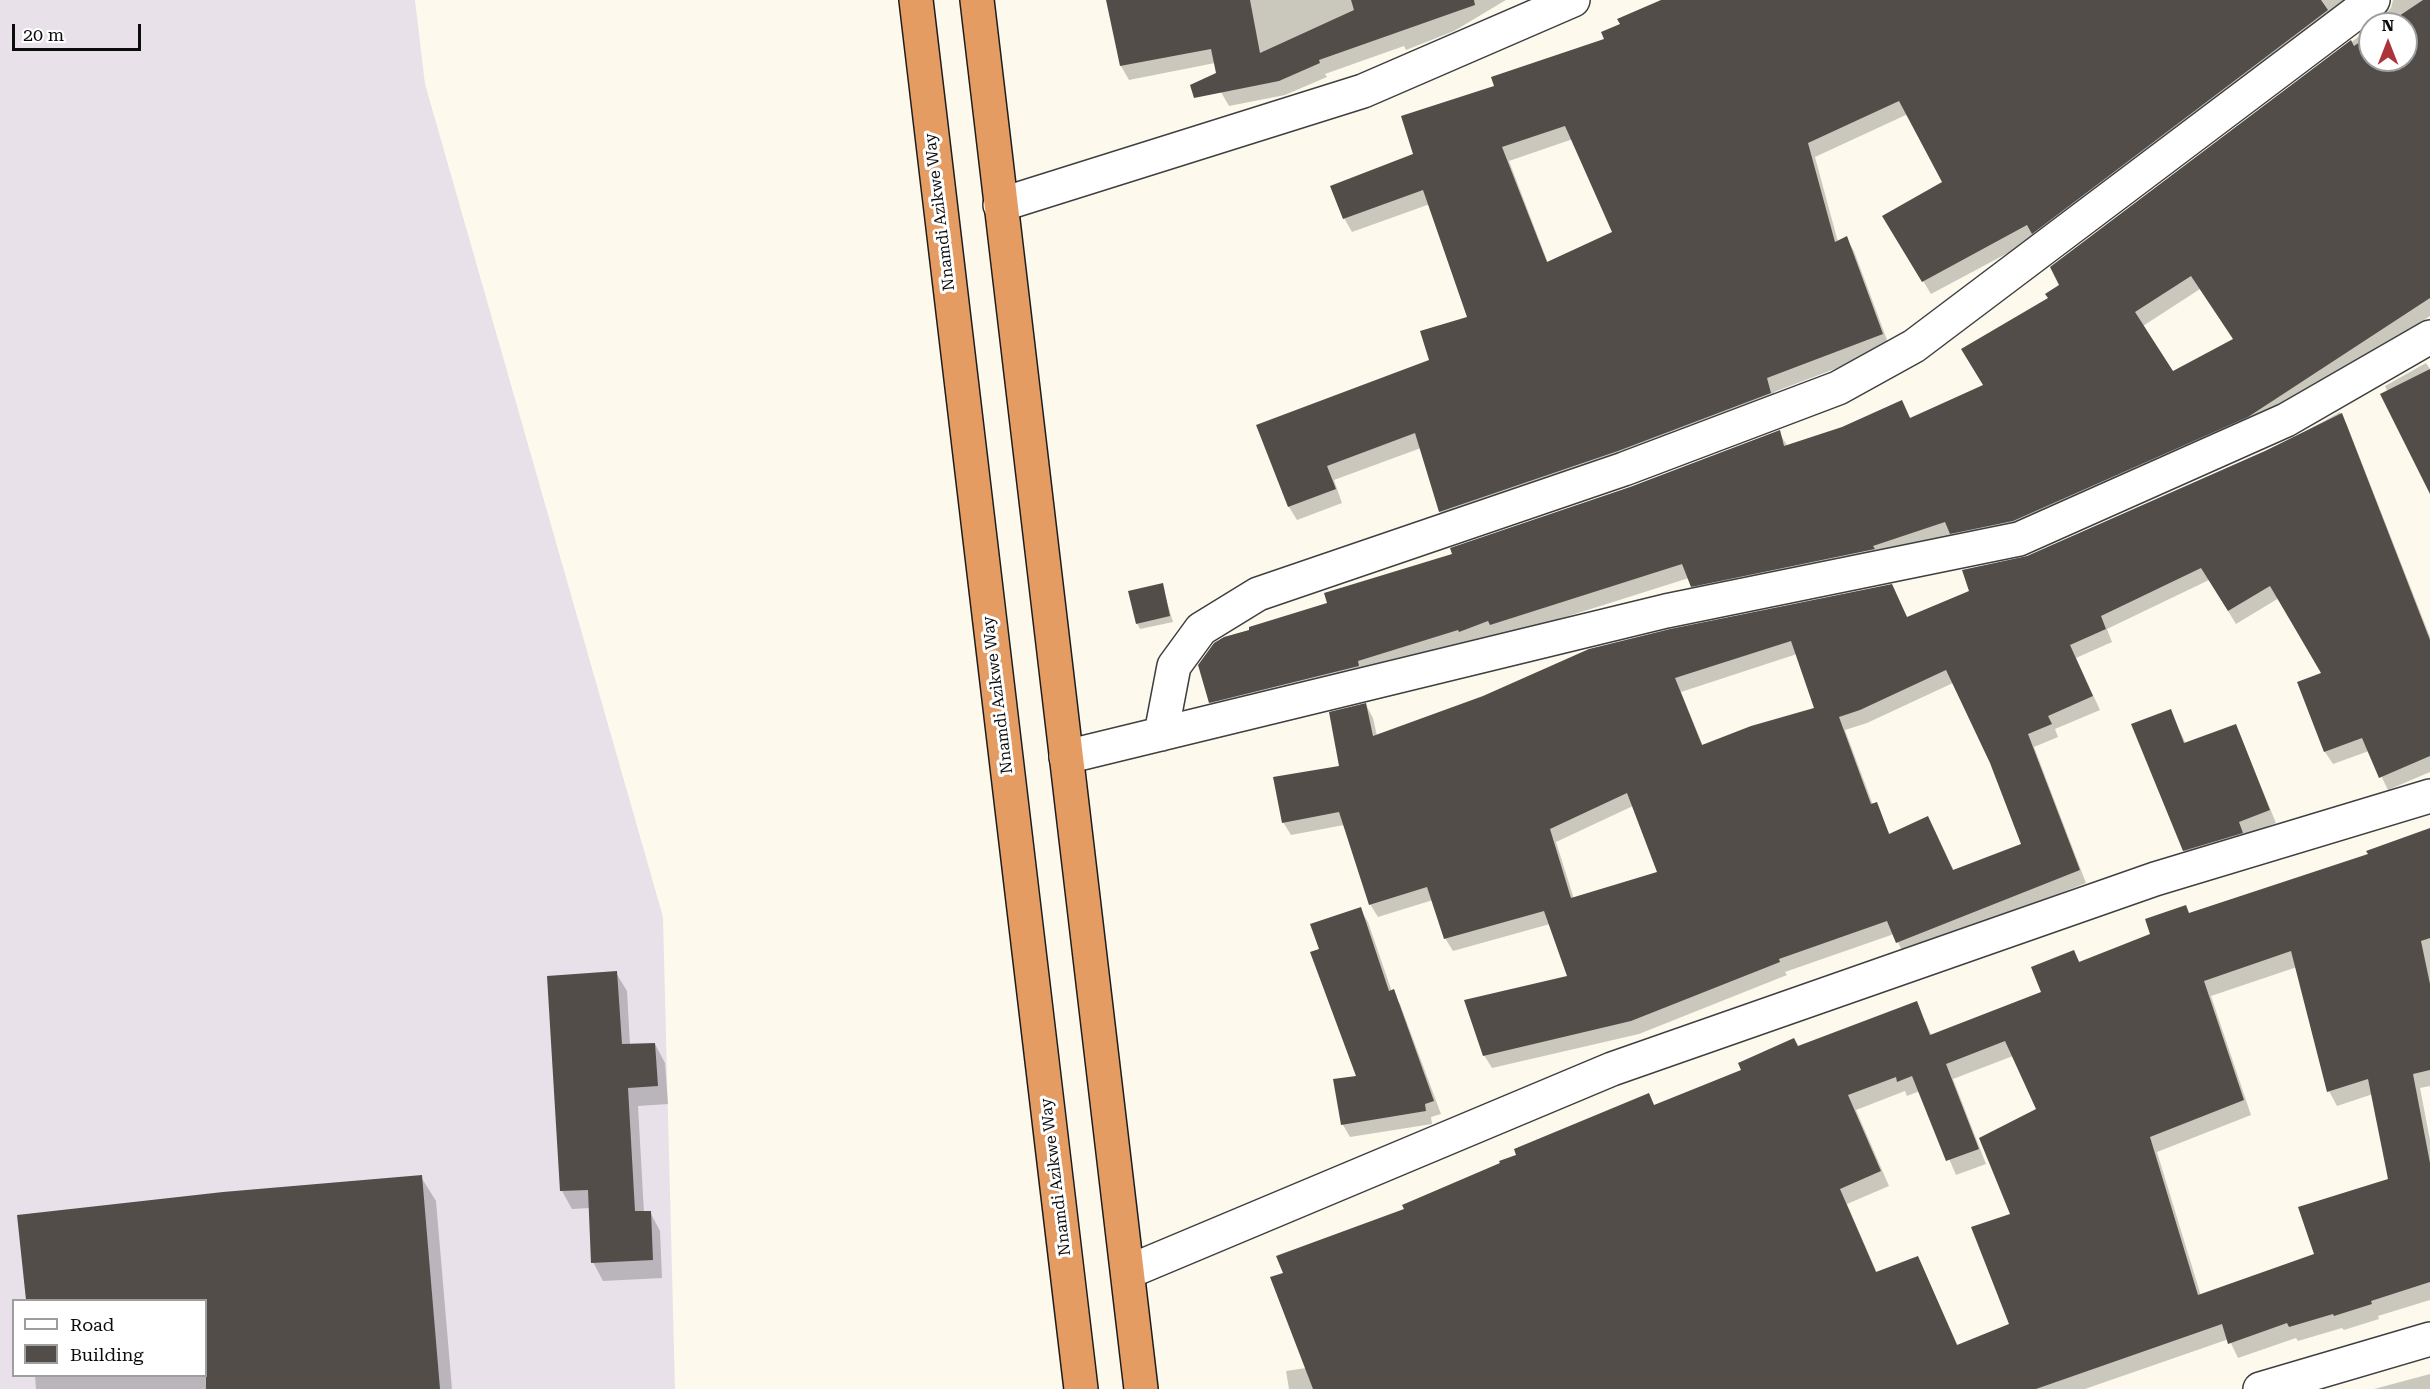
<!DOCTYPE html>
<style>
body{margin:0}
#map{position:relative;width:2430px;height:1389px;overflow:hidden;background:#fdfaed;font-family:"Roboto Serif",serif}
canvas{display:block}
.legend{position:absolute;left:12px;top:1299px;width:195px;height:78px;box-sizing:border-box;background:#fff;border:2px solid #9e9e9e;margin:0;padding:8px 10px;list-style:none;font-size:18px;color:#0c0c0c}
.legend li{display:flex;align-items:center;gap:12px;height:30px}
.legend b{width:30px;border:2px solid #9e9e9e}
.north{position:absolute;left:2358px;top:12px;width:60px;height:60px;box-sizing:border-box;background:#fff;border:2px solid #9e9e9e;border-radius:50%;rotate:0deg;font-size:16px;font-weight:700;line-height:24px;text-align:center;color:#0c0c0c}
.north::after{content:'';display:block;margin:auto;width:21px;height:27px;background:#ad333b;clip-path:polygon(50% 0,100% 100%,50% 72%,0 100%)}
.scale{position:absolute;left:12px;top:24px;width:129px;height:27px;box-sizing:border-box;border:3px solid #0c0c0c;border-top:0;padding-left:8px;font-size:18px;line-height:21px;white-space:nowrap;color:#0c0c0c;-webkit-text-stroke:4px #fff;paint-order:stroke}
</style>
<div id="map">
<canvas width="2430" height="1389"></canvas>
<ul class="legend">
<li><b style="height:8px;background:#fff"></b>Road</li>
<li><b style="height:16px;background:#534d4a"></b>Building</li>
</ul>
<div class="north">N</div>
<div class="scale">20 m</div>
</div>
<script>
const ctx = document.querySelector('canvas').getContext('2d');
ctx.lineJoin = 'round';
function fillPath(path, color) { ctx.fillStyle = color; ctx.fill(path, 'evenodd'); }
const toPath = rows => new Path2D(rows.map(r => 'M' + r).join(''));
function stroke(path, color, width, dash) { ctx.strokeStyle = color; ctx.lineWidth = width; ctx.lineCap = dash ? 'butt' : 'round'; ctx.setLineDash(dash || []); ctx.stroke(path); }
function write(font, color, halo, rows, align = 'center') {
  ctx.font = font + ' "Roboto Serif",serif'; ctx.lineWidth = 6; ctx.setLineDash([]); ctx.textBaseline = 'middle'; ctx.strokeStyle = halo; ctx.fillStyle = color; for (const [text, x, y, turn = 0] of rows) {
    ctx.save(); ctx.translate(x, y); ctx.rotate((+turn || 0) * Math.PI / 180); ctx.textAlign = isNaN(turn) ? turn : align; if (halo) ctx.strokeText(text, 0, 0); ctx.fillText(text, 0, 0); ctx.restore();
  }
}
const industrial = toPath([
 [0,0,415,0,425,84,663,917,675,1389,0,1389],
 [14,1300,206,1300,206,1376,14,1376]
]);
const shadow = toPath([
 [1120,0,1506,0,1454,31,1406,50,1404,46,1325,74,1327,77,1285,95,1229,106,1221,92,1215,63,1129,80,1121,66,1108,3],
 [1662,0,2367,0,2036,238,1931,294,1884,216,1944,183,1908,114,1815,157,1838,242,1846,238,1854,251,1890,348,1774,392,1777,407,1448,525,1440,512,1421,448,1334,480,1342,503,1297,520,1289,507,1258,426,1431,361,1469,318,1430,204,1352,232,1344,218,1496,87,1606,40,1622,25],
 [1573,139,1614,233,1548,263,1509,161],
 [2393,0,2430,0,2430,316,2411,329,2417,341,2285,417,1959,547,1952,536,1880,560,1700,600,1689,578,1499,638,1497,634,1468,645,1218,716,1210,702,1329,604,1779,432,1788,447,1843,428,1901,402,1911,420,1985,386,2061,286,2052,268,2370,28,2370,60,2406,60,2406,24,2375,24,2391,8],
 [2200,289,2234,339,2173,373,2143,326],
 [2426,363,2430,369,2430,481,2385,386],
 [2340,412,2347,425,2430,637,2430,772,2388,790,2369,751,2333,764,2325,752,2324,674,2279,598,2236,624,2209,580,2107,629,2112,642,2076,658,2100,710,2055,729,2058,737,2034,747,2086,883,1904,955,1894,934,1785,972,1787,975,1639,1034,1492,1068,1484,1055,1569,977,1550,924,1453,951,1445,938,1433,900,1378,917,1370,904,1344,825,1291,835,1283,822,1340,767,1366,705,1373,718,1377,736,1898,599,1908,619,1971,592,2027,558,2294,438],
 [1797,654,1815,709,1703,746,1681,692],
 [1953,683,1991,762,2023,845,1954,871,1935,831,1890,835,1876,804,1873,805,1845,730,1867,723],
 [1633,806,1659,873,1574,899,1556,842],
 [1162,585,1173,622,1140,629,1137,623],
 [2170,710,2186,744,2236,725,2276,823,2245,835,2192,863,2184,850],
 [2430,830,2430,1086,2420,1088,2430,1140,2430,1300,2378,1316,2379,1319,2344,1330,2342,1328,2298,1341,2296,1338,2238,1358,2229,1339,2085,1389,1289,1389,1286,1371,1306,1368,1285,1274,1406,1209,1648,1095,1655,1106,1916,1003,1932,1036,2043,993,2074,952,2080,963,2152,935,2189,914,2370,855],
 [2297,967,2329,1091,2337,1106,2373,1094,2389,1180,2315,1255,2201,1296,2157,1152,2251,1115,2211,996],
 [2013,1056,2038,1110,2012,1215,2011,1324,1958,1346,1918,1258,1877,1273,1847,1204,1889,1186,1856,1110,1905,1091,1907,1096,1920,1091,1956,1175,1986,1164,1953,1079],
 [1360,909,1368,922,1392,992,1400,1004,1441,1114,1431,1117,1432,1124,1350,1137,1343,1125,1358,1077,1320,950],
 [616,973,627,991,630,1045,655,1044,665,1063,668,1104,638,1106,644,1213,650,1212,660,1231,662,1278,603,1281,593,1262,590,1208,572,1209,562,1191,549,977],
 [421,1177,436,1201,452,1389,36,1389,35,1376,206,1376,206,1300,27,1300,19,1216],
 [2430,1374,2430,1389,2374,1389]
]);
const building = toPath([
 [1106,0,1250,0,1260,53,1354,10,1351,0,1474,0,1475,5,1319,60,1320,63,1279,81,1194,98,1190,85,1216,73,1211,49,1120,66],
 [1661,0,2321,0,2328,10,2032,234,2027,225,1922,282,1882,216,1942,182,1899,101,1808,143,1835,242,1847,236,1883,334,1767,378,1771,393,1618,451,1439,512,1415,433,1327,466,1336,489,1288,507,1256,425,1429,360,1420,331,1467,317,1423,190,1343,219,1330,186,1413,154,1401,116,1494,86,1491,77,1604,39,1601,32,1620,24,1617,19],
 [1565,126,1612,232,1547,262,1502,147],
 [2423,0,2430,0,2430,298,2248,417,2013,521,1950,534,1945,522,1873,546,1875,549,1691,587,1682,564,1490,625,1488,621,1459,632,1458,630,1358,661,1359,666,1209,703,1198,665,1214,643,1224,637,1249,630,1249,627,1327,603,1324,593,1452,554,1450,548,1630,487,1780,430,1784,446,1842,427,1902,400,1910,418,1983,385,1961,349,2048,298,2045,294,2059,285,2050,267,2351,40,2354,46,2370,35,2370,60,2406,60,2406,24,2387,24],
 [2191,276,2233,339,2173,371,2135,312],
 [2430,369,2430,494,2380,394],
 [2342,413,2430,640,2430,756,2379,778,2362,738,2324,752,2297,682,2321,673,2270,586,2228,611,2201,568,2101,616,2106,629,2070,645,2093,696,2048,716,2052,724,2028,734,2080,870,1896,943,1887,921,1779,959,1780,962,1631,1021,1483,1056,1464,1000,1567,976,1544,911,1444,939,1427,887,1369,905,1339,812,1282,823,1273,777,1339,766,1329,712,1366,703,1373,736,1483,696,1589,649,1670,629,1892,584,1907,617,1969,591,1962,570,2027,556,2265,451],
 [1791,641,1814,708,1751,726,1702,745,1675,678],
 [1946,670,1990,763,2021,844,1953,870,1928,816,1889,834,1877,802,1871,804,1839,717,1860,710],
 [1627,793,1657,872,1571,898,1550,829],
 [1163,583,1170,616,1136,624,1128,591],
 [2171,709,2184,743,2236,724,2270,810,2239,822,2243,833,2183,851,2131,724],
 [2430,828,2430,938,2421,941,2430,984,2430,1070,2413,1074,2430,1163,2430,1282,2371,1301,2372,1304,2334,1316,2333,1314,2289,1327,2287,1323,2228,1344,2222,1324,2036,1389,1313,1389,1270,1277,1283,1273,1276,1256,1404,1209,1402,1205,1500,1163,1499,1161,1516,1155,1514,1149,1649,1093,1654,1105,1741,1070,1738,1063,1794,1038,1798,1046,1917,1001,1930,1035,2041,992,2031,967,2074,950,2079,962,2150,934,2145,919,2186,905,2189,913,2368,854,2366,851],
 [2291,951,2327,1092,2368,1079,2388,1179,2298,1207,2314,1254,2198,1295,2150,1137,2244,1100,2204,981],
 [2005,1041,2036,1109,1979,1138,2010,1214,1971,1227,2009,1324,1957,1345,1918,1256,1876,1272,1840,1189,1881,1171,1848,1095,1896,1077,1897,1082,1912,1076,1946,1161,1979,1149,1946,1064],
 [1361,907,1389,991,1394,989,1434,1101,1425,1104,1426,1111,1341,1125,1333,1079,1356,1076,1310,952,1319,949,1310,924],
 [617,971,622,1044,655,1043,658,1086,628,1088,635,1211,651,1211,653,1260,591,1263,588,1190,560,1191,547,976],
 [422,1175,440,1389,206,1389,206,1300,26,1300,17,1215,223,1192]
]);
const street = toPath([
 [1000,205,1363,91,1573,0],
 [1161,734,1174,666,1201,629,1258,594,1624,469,1838,388,1914,346,2373,0],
 [1066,757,1666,611,2019,539,2286,420,2430,337],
 [1128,1272,1612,1069,2155,879,2430,796],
 [2260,1389,2430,1339]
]);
const highway = toPath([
 [916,0,1081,1389],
 [977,0,1141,1389]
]);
const streetNames = [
 ["Nnamdi Azikwe Way",940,212,-97],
 ["Nnamdi Azikwe Way",998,695,-97],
 ["Nnamdi Azikwe Way",1056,1177,-97]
];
fillPath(industrial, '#e9e1ea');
fillPath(shadow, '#0003');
fillPath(building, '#534d4a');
stroke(street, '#3f3f3f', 36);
stroke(highway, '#1d1d1d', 36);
stroke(street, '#fff', 33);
stroke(highway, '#e59c63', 33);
write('16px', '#0c0c0c', '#fff', streetNames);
</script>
